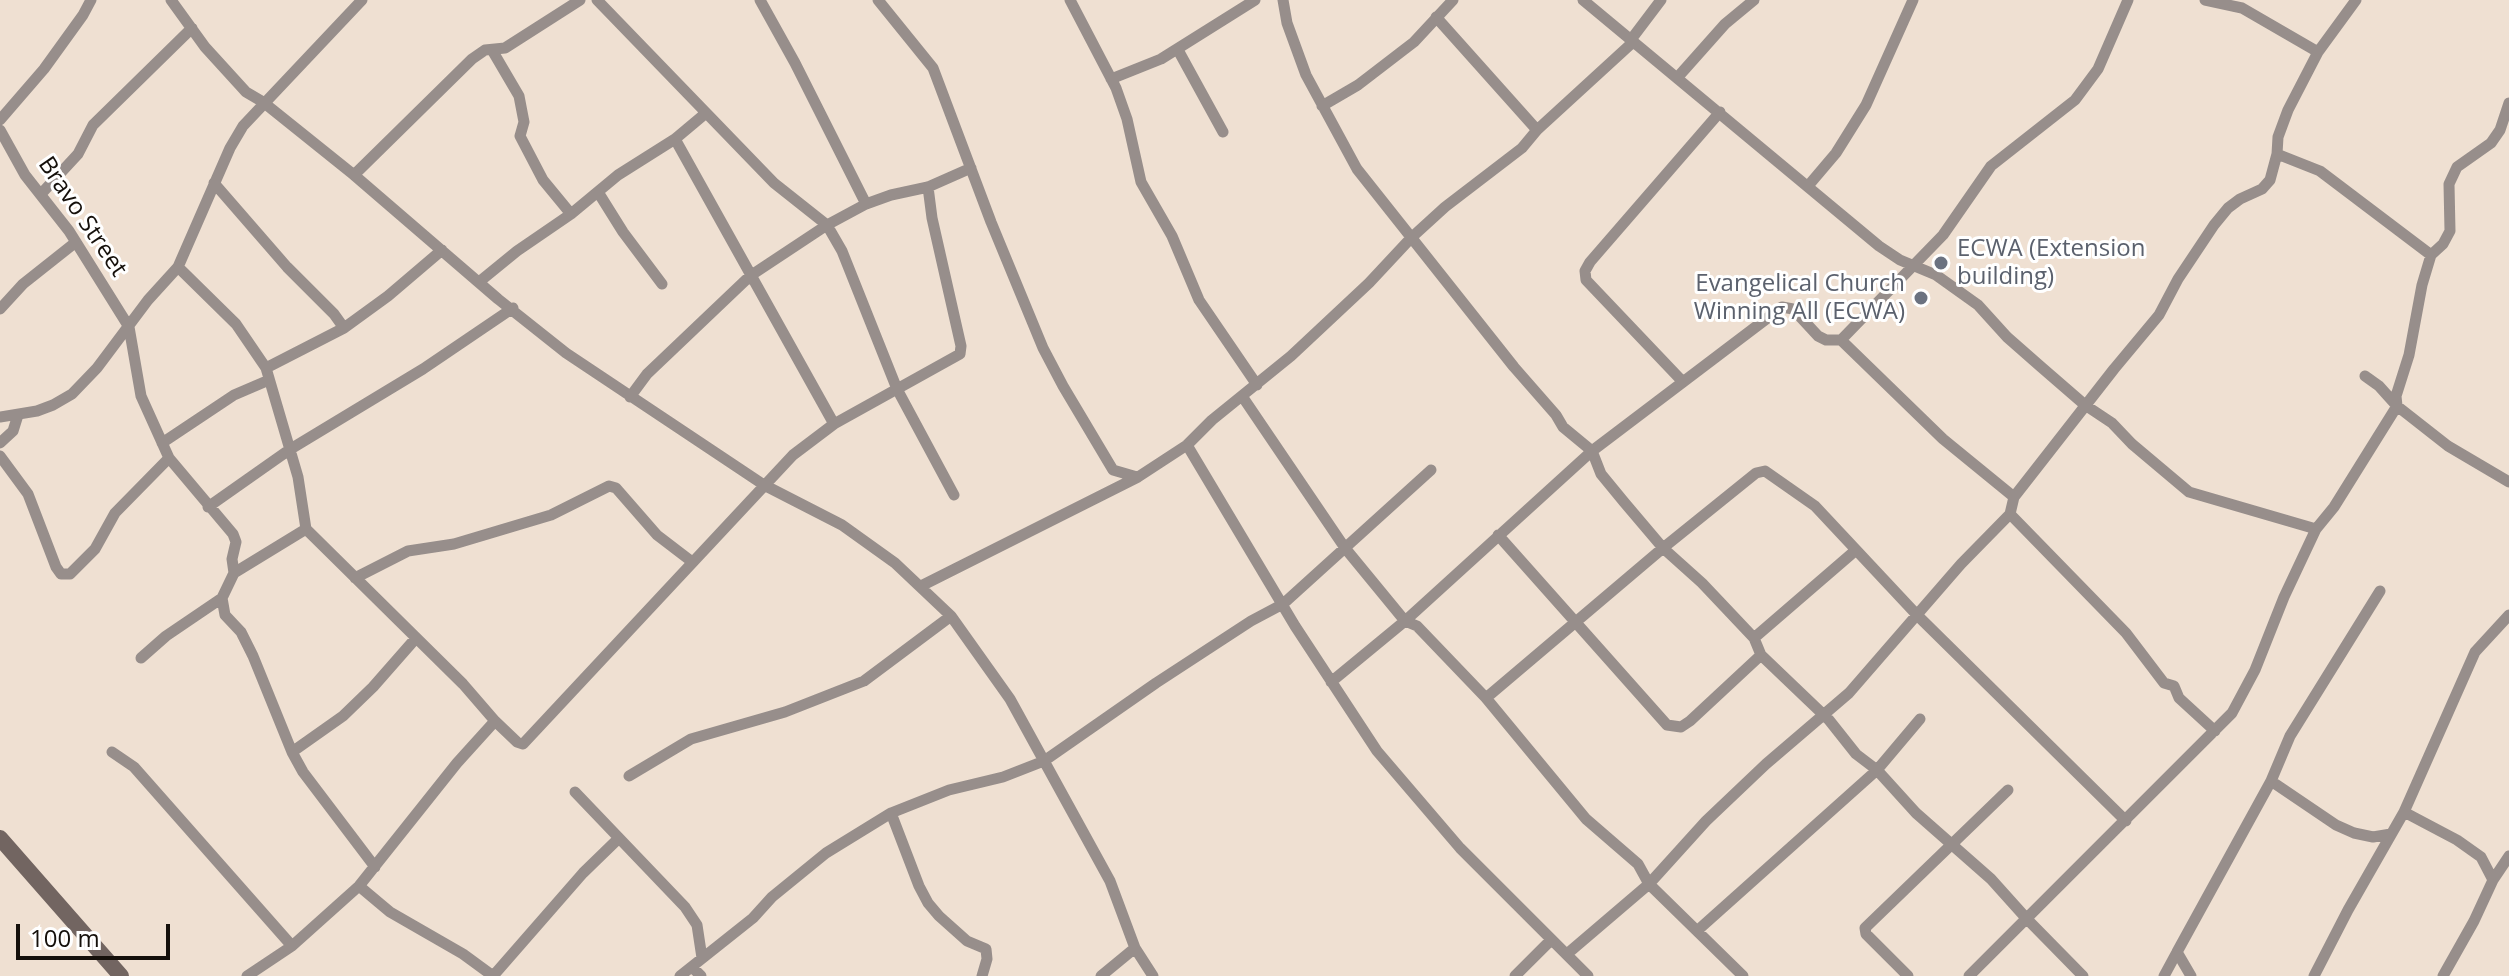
<!DOCTYPE html>
<style>
body{margin:0}
#map{position:relative;width:2509px;height:976px;overflow:hidden;background:#efe0d2;font-family:"Open Sans",sans-serif}
canvas{display:block}
.scale{position:absolute;left:16px;top:924px;width:154px;height:36px;box-sizing:border-box;border:4px solid #15100b;border-top:0;padding-left:10px;font-size:24px;line-height:28px;white-space:nowrap;color:#15100b;-webkit-text-stroke:6px #fff;paint-order:stroke}
</style>
<div id="map">
<canvas width="2509" height="976"></canvas>
<div class="scale">100 m</div>
</div>
<script>
const ctx = document.querySelector('canvas').getContext('2d');
ctx.lineJoin = 'round';
const toPath = rows => new Path2D(rows.map(r => 'M' + r).join(''));
function stroke(path, color, width, dash) { ctx.strokeStyle = color; ctx.lineWidth = width; ctx.lineCap = dash ? 'butt' : 'round'; ctx.setLineDash(dash || []); ctx.stroke(path); }
function write(font, color, halo, rows, align = 'center') {
  ctx.font = font + ' "Open Sans",sans-serif'; ctx.lineWidth = 6; ctx.setLineDash([]); ctx.textBaseline = 'middle'; ctx.strokeStyle = halo; ctx.fillStyle = color; for (const [text, x, y, turn = 0] of rows) {
    ctx.save(); ctx.translate(x, y); ctx.rotate((+turn || 0) * Math.PI / 180); ctx.textAlign = isNaN(turn) ? turn : align; if (halo) ctx.strokeText(text, 0, 0); ctx.fillText(text, 0, 0); ctx.restore();
  }
}
const street = toPath([
 [171,0,205,47,246,92,263,102,354,175,498,299,566,353,764,485,842,525,895,563,951,616,1010,699,1110,881,1135,948,1153,976],
 [597,0,774,183,827,225,842,251,897,389,954,495],
 [760,0,795,63,866,204],
 [878,0,933,68,991,222,1043,348,1063,386,1113,470,1137,477],
 [1070,0,1116,88,1127,119,1141,182,1172,236,1199,300,1257,385],
 [1283,0,1287,23,1306,75,1357,169,1514,367,1556,415,1563,427,1592,451,1601,474,1624,502,1663,548,1702,583,1754,638,1761,655,1829,720,1856,754,1877,770,1916,813,1991,879,2026,918,2083,976],
 [1583,0,1879,246,1900,260,1936,275,1978,305,2007,337,2040,366,2085,405,2112,423,2132,444,2189,492,2316,529],
 [2205,0,2242,8,2318,52],
 [1436,17,1537,130],
 [1630,41,1661,0],
 [492,50,519,96,524,122,520,136,543,180,571,214],
 [1178,50,1223,132],
 [1677,78,1725,24,1754,0],
 [1111,79,1161,59,1255,0],
 [1322,106,1358,85,1414,42,1453,0],
 [0,120,44,69,83,15,91,0],
 [0,130,25,175,69,231,129,327,141,396,169,458,233,534,236,542,232,559,234,573,222,598,225,615,241,632,253,656,292,752,303,772,375,867],
 [675,139,834,424],
 [2277,154,2320,171,2431,255],
 [354,175,472,59,485,50,505,48,580,0],
 [214,183,287,267,334,314,344,328],
 [1808,186,1836,153,1866,105,1913,0],
 [598,192,623,232,662,284],
 [41,194,78,154,93,125,192,28],
 [178,267,236,324,266,368,298,477,306,529,463,684,495,721,517,742,523,744,793,455,834,424,960,354,961,346,932,218,928,187],
 [479,282,517,251,571,214,618,175,675,139,706,113],
 [0,309,23,284,76,242],
 [1841,340,1943,235,1991,166,2075,100,2098,69,2128,0],
 [266,368,344,328,388,296,442,250],
 [2365,376,2379,386,2397,406,2448,446,2509,482],
 [1683,382,1586,280,1585,271,1590,262,1720,112],
 [1242,396,1345,548,1405,621,1417,626,1486,698,1586,819,1638,864,1649,884,1743,976],
 [630,397,647,374,750,276,827,225,866,204,891,195,928,187,971,168],
 [0,417,37,411,53,405,72,394,97,368,148,300,178,267,230,148,243,126,362,0],
 [0,443,13,431,18,415],
 [162,443,234,395,269,380],
 [1187,445,1295,626,1377,751,1460,848,1588,976],
 [0,456,28,494,56,567,61,574,70,574,95,549,115,513,169,458],
 [208,507,289,450,423,369,513,308],
 [2010,514,2126,633,2164,683,2174,686,2179,698,2215,731],
 [1498,535,1667,725,1681,727,1690,721,1761,655],
 [234,573,306,529],
 [355,578,408,551,454,544,551,515,609,486,616,488,657,535,691,561],
 [921,586,1138,477,1187,445,1212,420,1291,356,1369,283,1411,238,1445,207,1522,148,1537,130,1632,43],
 [1754,638,1856,550],
 [141,658,166,636,222,598],
 [1331,682,1405,621,1592,451,1782,307,1793,309,1818,336,1826,340,1841,340,1943,439,2014,497],
 [1486,698,1663,548,1756,473,1765,471,1815,506,1917,615,2126,821],
 [112,752,134,767,292,946],
 [292,752,343,716,373,687,416,638],
 [629,776,691,739,785,712,864,681,951,616],
 [2271,781,2336,825,2354,833,2373,837,2391,834],
 [575,792,685,907,697,925,702,958],
 [2404,812,2457,840,2481,857,2493,880],
 [891,813,919,886,928,903,939,916,967,941,986,949,987,959,982,976],
 [359,886,390,912,463,954,493,976],
 [1698,930,1877,770,1920,719],
 [1567,954,1649,884,1706,821,1766,764,1849,693,1961,564,2010,514,2014,497,2114,369,2159,315,2178,279,2214,225,2228,208,2240,199,2262,189,2270,180,2277,154,2278,137,2288,110,2318,52,2356,0],
 [692,967,701,976],
 [247,976,292,946,359,886,457,763,495,721],
 [493,976,583,873,618,839],
 [680,976,753,918,772,897,826,853,891,813,949,790,1003,777,1044,761,1156,683,1251,621,1283,604,1431,470],
 [1101,976,1135,948],
 [1515,976,1550,941],
 [1908,976,1866,934,1865,928,2008,790],
 [1969,976,2232,713,2255,670,2284,597,2316,529,2334,507,2397,406,2396,396,2409,355,2422,285,2431,255,2443,244,2450,231,2449,184,2457,167,2491,143,2500,130,2509,103],
 [2164,976,2177,952],
 [2191,976,2177,952,2271,781,2290,736,2380,591],
 [2314,976,2348,910,2404,812,2475,652,2509,615],
 [2443,976,2474,921,2493,880,2509,856]
]);
const secondary = toPath([
 [0,838,121,976]
]);
const markers = [
 [1941,263,8,"#6b7280"],
 [1921,298,8,"#6b7280"]
];
const streetNames = [
 ["Bravo Street",82,217,56]
];
const worshipNames = [
 ["ECWA (Extension",1957,249],
 ["building)",1957,277],
 ["Evangelical Church",1905,284,"right"],
 ["Winning All (ECWA)",1905,312,"right"]
];
stroke(street, '#978e8b', 11);
stroke(secondary, '#726561', 16);
for (const [x, y, r, color] of markers) { const dot = new Path2D(); dot.arc(x, y, r, 0, 2 * Math.PI); ctx.fillStyle = color; ctx.fill(dot); stroke(dot, '#fff', 3); }
write('24px', '#15100b', '#fff', streetNames);
write('24px', '#5b616d', '#fff', worshipNames, 'left');
</script>
